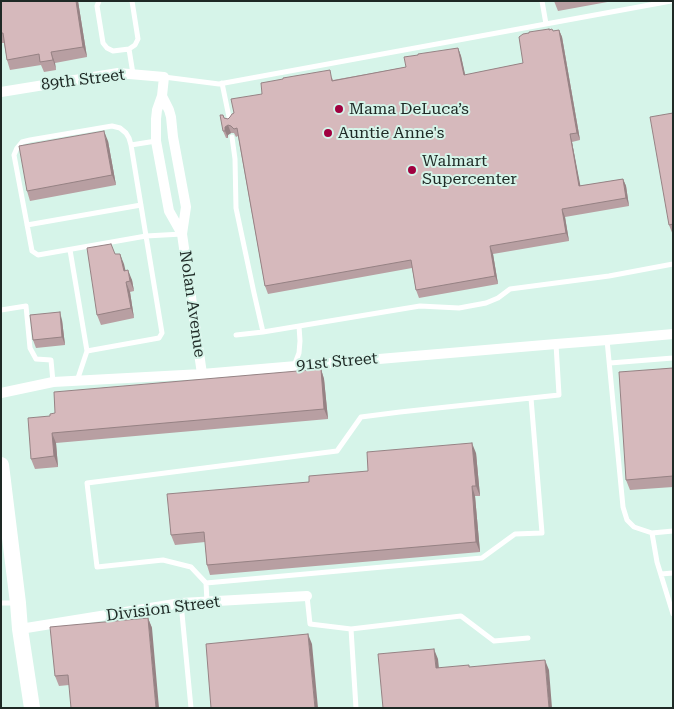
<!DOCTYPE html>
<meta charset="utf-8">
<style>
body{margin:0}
#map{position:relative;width:674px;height:709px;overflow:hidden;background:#d6f4e9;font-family:"Roboto Serif",serif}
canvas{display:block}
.frame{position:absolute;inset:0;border:2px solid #1e2925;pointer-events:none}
</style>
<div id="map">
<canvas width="674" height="709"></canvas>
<div class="frame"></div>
</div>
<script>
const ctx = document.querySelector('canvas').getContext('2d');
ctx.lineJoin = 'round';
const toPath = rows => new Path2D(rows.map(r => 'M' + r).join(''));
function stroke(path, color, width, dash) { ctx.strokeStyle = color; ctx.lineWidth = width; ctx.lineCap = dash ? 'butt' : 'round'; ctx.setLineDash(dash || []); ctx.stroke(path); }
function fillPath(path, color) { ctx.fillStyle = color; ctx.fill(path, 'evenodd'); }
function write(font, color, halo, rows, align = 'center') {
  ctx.font = font + ' "Roboto Serif",serif'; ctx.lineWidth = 4; ctx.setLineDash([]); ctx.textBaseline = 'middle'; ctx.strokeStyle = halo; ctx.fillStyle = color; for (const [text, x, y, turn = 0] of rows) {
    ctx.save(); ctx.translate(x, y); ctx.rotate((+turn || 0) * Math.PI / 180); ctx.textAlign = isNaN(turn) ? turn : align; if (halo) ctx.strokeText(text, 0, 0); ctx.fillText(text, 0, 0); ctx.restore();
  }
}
const lane = toPath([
 [99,1,97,6,103,43,107,48,113,51,129,49,135,45,138,39,132,1],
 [542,1,546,24],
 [129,49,133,74],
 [164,77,219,84,671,1],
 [222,83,230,122],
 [232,137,235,159,236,208,254,293,263,332],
 [131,145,156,141],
 [27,225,141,205],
 [70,250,87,351,77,381],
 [1,310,26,306,30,348,36,359,51,360,53,382],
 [236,335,263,332,420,306,459,308,486,303,498,298,510,289,609,276,673,264],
 [607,340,623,507,627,520,634,527,652,533],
 [87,351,159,338,162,333,146,236,131,145,129,138,126,133,120,128,112,126,30,140,22,142,17,148,14,155,32,251,38,255,146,236,182,234],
 [610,363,673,358],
 [294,366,299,353,300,341,299,326],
 [531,398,542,533,515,534,482,558,206,583,191,567,163,560,97,567,87,483,337,451,361,417,400,412,531,398,559,395,556,344],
 [673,531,652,533,657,562,673,614],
 [661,574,673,573],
 [206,583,207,602],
 [307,596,310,624,351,629,461,616,494,641,528,638],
 [1,603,16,603],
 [181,603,191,708],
 [351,629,356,708]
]);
const street = toPath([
 [1,92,118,73,164,77,162,96,157,110,156,119,156,141,169,211,182,234],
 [162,96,169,110,171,117,173,137,186,207,182,234,202,374],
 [1,393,53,382,202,374,556,344,607,340,673,334],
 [20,629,181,603,307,596]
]);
const primary = toPath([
 [1,465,18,603,20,629,32,708]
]);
const wall = toPath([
 [1,1,78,1,87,57,55,63,56,70,44,72,41,65,10,70,7,60,4,43,1,43],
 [554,1,613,1,558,11],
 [549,30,553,31,559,30,562,37,580,140,572,142,580,186,623,179,626,186,629,206,565,217,569,241,493,254,498,284,419,298,416,290,412,268,268,294,265,286,238,136,236,137,234,133,231,133,228,135,228,138,226,138,223,131,224,118,228,119,234,113,262,94,332,78,333,80,406,67,458,48,461,56,465,75,523,63],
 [673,113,673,235,669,225],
 [108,141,116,185,30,201,27,191],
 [115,254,120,254,125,271,132,280,134,291,130,292,134,318,101,325,97,315],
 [62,320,65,345,36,348,33,340],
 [673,368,673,487,630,490,626,480],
 [321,369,324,379,328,419,56,443,58,467,35,469,31,459,50,416],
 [476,453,480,496,475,496,480,552,210,575,207,565,205,542,175,545,171,535,309,482],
 [148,618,152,628,69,685,59,686,55,676]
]);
const shadedWall = toPath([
 [76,1,78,1,87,57,83,47],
 [559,30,562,37,580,140,577,133],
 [458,48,461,56,467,83,464,75],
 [51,52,55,63,56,70,53,60],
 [228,125,231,133,228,135,228,138,225,131,225,127],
 [104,131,108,141,116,185,112,175],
 [570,134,572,142,582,194,579,186],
 [623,179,626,186,629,206,626,198],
 [562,209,565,217,569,241,566,233],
 [490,246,493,254,498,284,495,276],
 [120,254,124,264,128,281,124,271],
 [128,270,132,280,134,291,130,281],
 [126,282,130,292,134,318,131,308],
 [60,312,62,320,65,345,62,337],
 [321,369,324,379,328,419,324,409],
 [52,433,56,443,58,467,54,456],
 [472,443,476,453,480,496,476,486],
 [472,486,475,496,480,552,476,542],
 [148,618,152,628,159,708,156,708],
 [308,634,312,644,318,708,315,708],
 [434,649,438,659,440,678,436,668],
 [545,660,549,670,552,708,549,708]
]);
const building = toPath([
 [1,1,76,1,83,47,51,52,53,60,40,62,39,54,7,60,3,33,1,33,1,1],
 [549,29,549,30,552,29,553,31,559,30,577,133,570,134,579,186,623,179,626,198,562,209,566,233,490,246,495,276,416,290,411,260,265,286,237,128,234,129,231,126,228,125,225,127,225,131,223,131,220,115,223,115,224,118,228,119,230,117,232,114,234,113,231,99,262,94,261,83,283,79,283,78,330,70,332,81,406,67,404,57,418,55,418,54,458,48,464,75,523,63,519,37,523,34,529,33,529,32,549,29],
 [673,113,673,224,669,225,650,117,673,113],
 [104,131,112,175,27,191,19,146,104,131],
 [111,244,115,254,120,254,124,271,128,270,130,281,126,282,131,308,97,315,87,248,111,244],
 [60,312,62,337,33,340,30,315,60,312],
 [673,368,673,476,626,480,619,372,673,368],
 [321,369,324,409,52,433,54,456,31,459,28,418,50,416,50,414,55,413,54,392,321,369],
 [472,443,476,486,472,486,476,542,207,565,204,532,171,535,167,494,309,482,309,476,368,471,367,452,472,443],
 [148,618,156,708,71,708,68,675,55,676,50,627,148,618],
 [308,634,315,708,211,708,206,644,308,634],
 [434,649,436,668,469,665,469,667,545,660,549,708,383,708,378,654,434,649]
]);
const markers = [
 [339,109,5,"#a00140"],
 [328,133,5,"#a00140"],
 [412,170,5,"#a00140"]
];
const streetNames = [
 ["89th Street",83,80,-7],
 ["Nolan Avenue",192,304,82],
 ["91st Street",337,362,-5],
 ["Division Street",163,609,-7]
];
const poiNames = [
 ["Mama DeLuca’s",349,109],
 ["Auntie Anne's",338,133],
 ["Walmart",422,161],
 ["Supercenter",422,179]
];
stroke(lane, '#fff', 5);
stroke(street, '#fff', 10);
stroke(primary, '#fff', 16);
fillPath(wall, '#b89fa2');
fillPath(shadedWall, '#968284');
fillPath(building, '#d6b9bc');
stroke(building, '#968284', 1);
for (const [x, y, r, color] of markers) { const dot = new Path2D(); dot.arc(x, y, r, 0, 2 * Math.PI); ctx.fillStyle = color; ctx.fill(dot); stroke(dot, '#d6f4e9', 2); }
write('16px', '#1e2925', '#d6f4e9', streetNames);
write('16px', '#1e2925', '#d6f4e9', poiNames, 'left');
</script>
